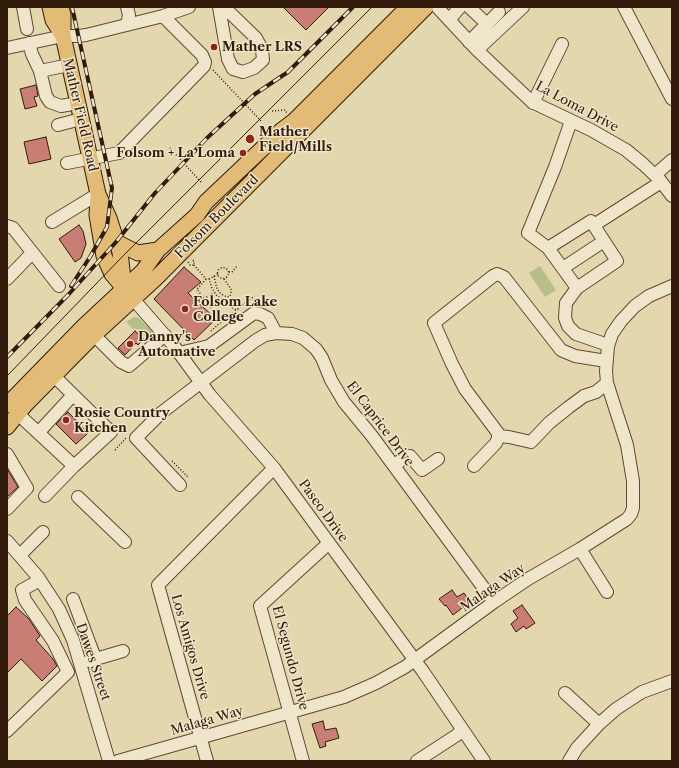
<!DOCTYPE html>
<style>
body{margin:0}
#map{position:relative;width:679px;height:768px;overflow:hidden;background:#e5d7ad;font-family:"Libre Caslon Text",serif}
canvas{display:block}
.frame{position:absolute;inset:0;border:8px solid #321b0a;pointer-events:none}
</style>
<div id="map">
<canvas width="679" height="768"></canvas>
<div class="frame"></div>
</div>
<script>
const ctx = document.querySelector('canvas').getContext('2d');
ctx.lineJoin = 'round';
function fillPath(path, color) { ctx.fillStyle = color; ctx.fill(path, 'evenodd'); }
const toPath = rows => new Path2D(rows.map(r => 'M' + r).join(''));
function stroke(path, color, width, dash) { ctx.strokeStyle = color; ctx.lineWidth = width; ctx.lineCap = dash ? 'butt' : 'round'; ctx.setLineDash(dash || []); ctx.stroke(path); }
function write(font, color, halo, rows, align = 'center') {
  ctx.font = font + ' "Libre Caslon Text",serif'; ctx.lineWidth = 3; ctx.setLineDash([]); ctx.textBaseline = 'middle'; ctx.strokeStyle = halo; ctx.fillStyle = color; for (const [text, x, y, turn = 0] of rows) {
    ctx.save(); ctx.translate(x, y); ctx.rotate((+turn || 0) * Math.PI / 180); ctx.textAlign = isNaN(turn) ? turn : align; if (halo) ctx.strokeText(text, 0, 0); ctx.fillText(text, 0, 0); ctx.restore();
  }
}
const green = toPath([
 [540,266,556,290,545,297,529,273],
 [134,317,139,318,153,332,149,343,147,344,145,343,147,340,147,338,135,328,133,329,126,322]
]);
const building = toPath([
 [283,7,329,7,306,30,283,7],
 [36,85,38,96,34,97,37,106,25,109,20,89,36,85],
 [46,137,51,159,29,164,24,142,46,137],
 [79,225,83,231,86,244,81,258,75,262,59,239,79,225],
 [184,267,201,282,188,293,216,319,194,340,154,299,184,267],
 [135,331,144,339,138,345,136,343,125,355,118,348,135,331],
 [68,412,88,433,76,444,56,424,68,412],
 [7,469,18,487,7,497,7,469],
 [452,590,457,597,464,593,470,602,453,615,446,605,445,606,439,599,452,590],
 [522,605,535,623,526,629,524,626,516,632,511,624,518,618,513,611,522,605],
 [16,607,29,619,40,636,36,640,53,659,57,666,42,681,21,659,7,673,7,616,16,607],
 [323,721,325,730,336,728,339,738,325,742,326,746,320,748,312,724,323,721]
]);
const path = toPath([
 [213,70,261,121],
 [272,111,285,110,287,113],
 [170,148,201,182],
 [188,262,190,265,194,265,194,261,191,259],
 [194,265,206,279,209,279,212,288,216,295,222,299,233,302],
 '217.5 273a5.5 5.5 0 1 1 11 0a5.5 5.5 0 1 1-11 0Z',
 [229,272,232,272,237,266],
 [214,276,217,289,221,294,227,297,230,296,231,294,231,289,224,279],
 [206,279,197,289,221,322,238,309],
 [209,279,218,274],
 [204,299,214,292],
 '231.5 305a4.5 4.5 0 1 1 9 0a4.5 4.5 0 1 1-9 0Z',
 [240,307,253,297],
 [211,331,221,322],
 [115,450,126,438],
 [172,461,188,477]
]);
const minor = toPath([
 [23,7,27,29],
 [219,7,228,59,233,69,243,72,254,68,263,60,262,49,256,38,224,7],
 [437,7,477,50,532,102,591,130,626,150,643,164,660,180,672,196],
 [469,7,487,24],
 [624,7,672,99],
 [449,20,460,7],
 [127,25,129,15,127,7],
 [469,42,499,12],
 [29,43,32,54,40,71,46,96,50,102,61,106,78,103],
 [7,48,63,36,79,36,86,35,163,16,189,7],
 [477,50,523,7],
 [40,71,69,65],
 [533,103,562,44],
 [571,121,555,167,528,233,548,248,577,288],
 [58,125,81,119],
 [67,163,119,153,204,66,205,62,202,55,163,16],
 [655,175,672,160],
 [52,222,98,194],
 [594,225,661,182],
 [7,226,13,228,59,286],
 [548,248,591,221,617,261,577,288,566,303,565,318,568,326,576,334,608,345],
 [563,268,604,241],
 [7,279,32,253],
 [128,293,174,346,210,395,274,468,422,670,484,761],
 [94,335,121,362,129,366,165,335],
 [179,353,209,346,254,313,260,314,268,318,276,333],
 [18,414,74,466,111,432,54,376],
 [39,432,73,395],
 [498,436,509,437,531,442,549,423,569,407,584,396,596,392,607,383],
 [7,454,27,488,7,509],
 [394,466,405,457,410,456,422,470,438,459],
 [474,466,496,443,498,438,498,433,465,389,452,364,434,323,493,276,497,274,504,277,561,350,575,356,606,361],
 [180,485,136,438,161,413,255,341,265,335,276,333,292,334,303,338,316,349,322,358,331,380,344,402,372,436,494,602],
 [45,496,74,466],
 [78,497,125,542],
 [7,541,38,577,59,609,73,640,109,761],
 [580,549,607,592],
 [20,555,43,532],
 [73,599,95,658],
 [89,661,123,651],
 [565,693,599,724],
 [7,731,68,672,53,641,25,600,22,590,40,580],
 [118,761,344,697,376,683,405,667,494,602,528,579,580,549,627,519,631,514,633,508,633,481,627,445,607,383,606,371,608,346,612,334,621,321,635,306,649,296,672,286],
 [207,761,158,585,274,468],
 [303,761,260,606,329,543],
 [417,761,457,735,462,729],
 [569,761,577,748,599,724,616,709,642,692,672,681]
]);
const major = toPath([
 [50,7,53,20,63,36],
 [61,7,63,15,63,36,98,194,109,218,120,252,124,288],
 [98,198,97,215,104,256,112,274,124,288],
 [116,242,138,253,158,250],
 [7,405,84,326,143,271,158,250,197,215,206,202,282,130,294,121,408,7],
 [7,427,25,405,94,335,155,279,426,7]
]);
const tram = toPath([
 [7,376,121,258,372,7]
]);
const rail = toPath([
 [71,286,90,257,107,227,112,188,72,7],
 [7,357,68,295,116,242,155,193,207,138,255,94,288,72,353,7]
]);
const markers = [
 [214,47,4,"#8f2418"],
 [250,139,5,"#8f2418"],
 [243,153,4,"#8f2418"],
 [185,309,4,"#8f2418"],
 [130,344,4,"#8f2418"],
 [66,420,4,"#8f2418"]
];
const poiNames = [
 ["Mather LRS",222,47],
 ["Mather",259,132],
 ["Field/Mills",259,147],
 ["Folsom + La Loma",235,153,"right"],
 ["Folsom Lake",193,302],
 ["College",193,317],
 ["Danny's",138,337],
 ["Automative",138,352],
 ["Rosie Country",74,413],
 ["Kitchen",74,428]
];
const streetNames = [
 ["La Loma Drive",577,107,28],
 ["Mather Field Road",80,115,77],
 ["Folsom Boulevard",217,217,-45],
 ["El Caprice Drive",380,424,53],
 ["Paseo Drive",323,511,54],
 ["Malaga Way",493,588,-34],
 ["Los Amigos Drive",190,647,74],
 ["El Segundo Drive",290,658,75],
 ["Dawes Street",93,662,71],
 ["Malaga Way",207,721,-16]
];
fillPath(green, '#b7be88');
fillPath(building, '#c87e75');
stroke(building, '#321b0a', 1);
stroke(minor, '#5f4a33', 14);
stroke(major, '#321b0a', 17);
stroke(path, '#321b0a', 1.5, [1, 2]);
stroke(minor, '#eee5ca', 12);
stroke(major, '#e2bc76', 15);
stroke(tram, '#321b0a', 1);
stroke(rail, '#321b0a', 4);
stroke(rail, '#eee5ca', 2.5, [8]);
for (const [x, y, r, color] of markers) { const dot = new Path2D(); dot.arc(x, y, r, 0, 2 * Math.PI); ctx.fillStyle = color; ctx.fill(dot); stroke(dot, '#eee5ca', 1.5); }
write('bold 13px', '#321b0a', '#eee5ca', poiNames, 'left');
write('13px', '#321b0a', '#eee5ca', streetNames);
</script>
